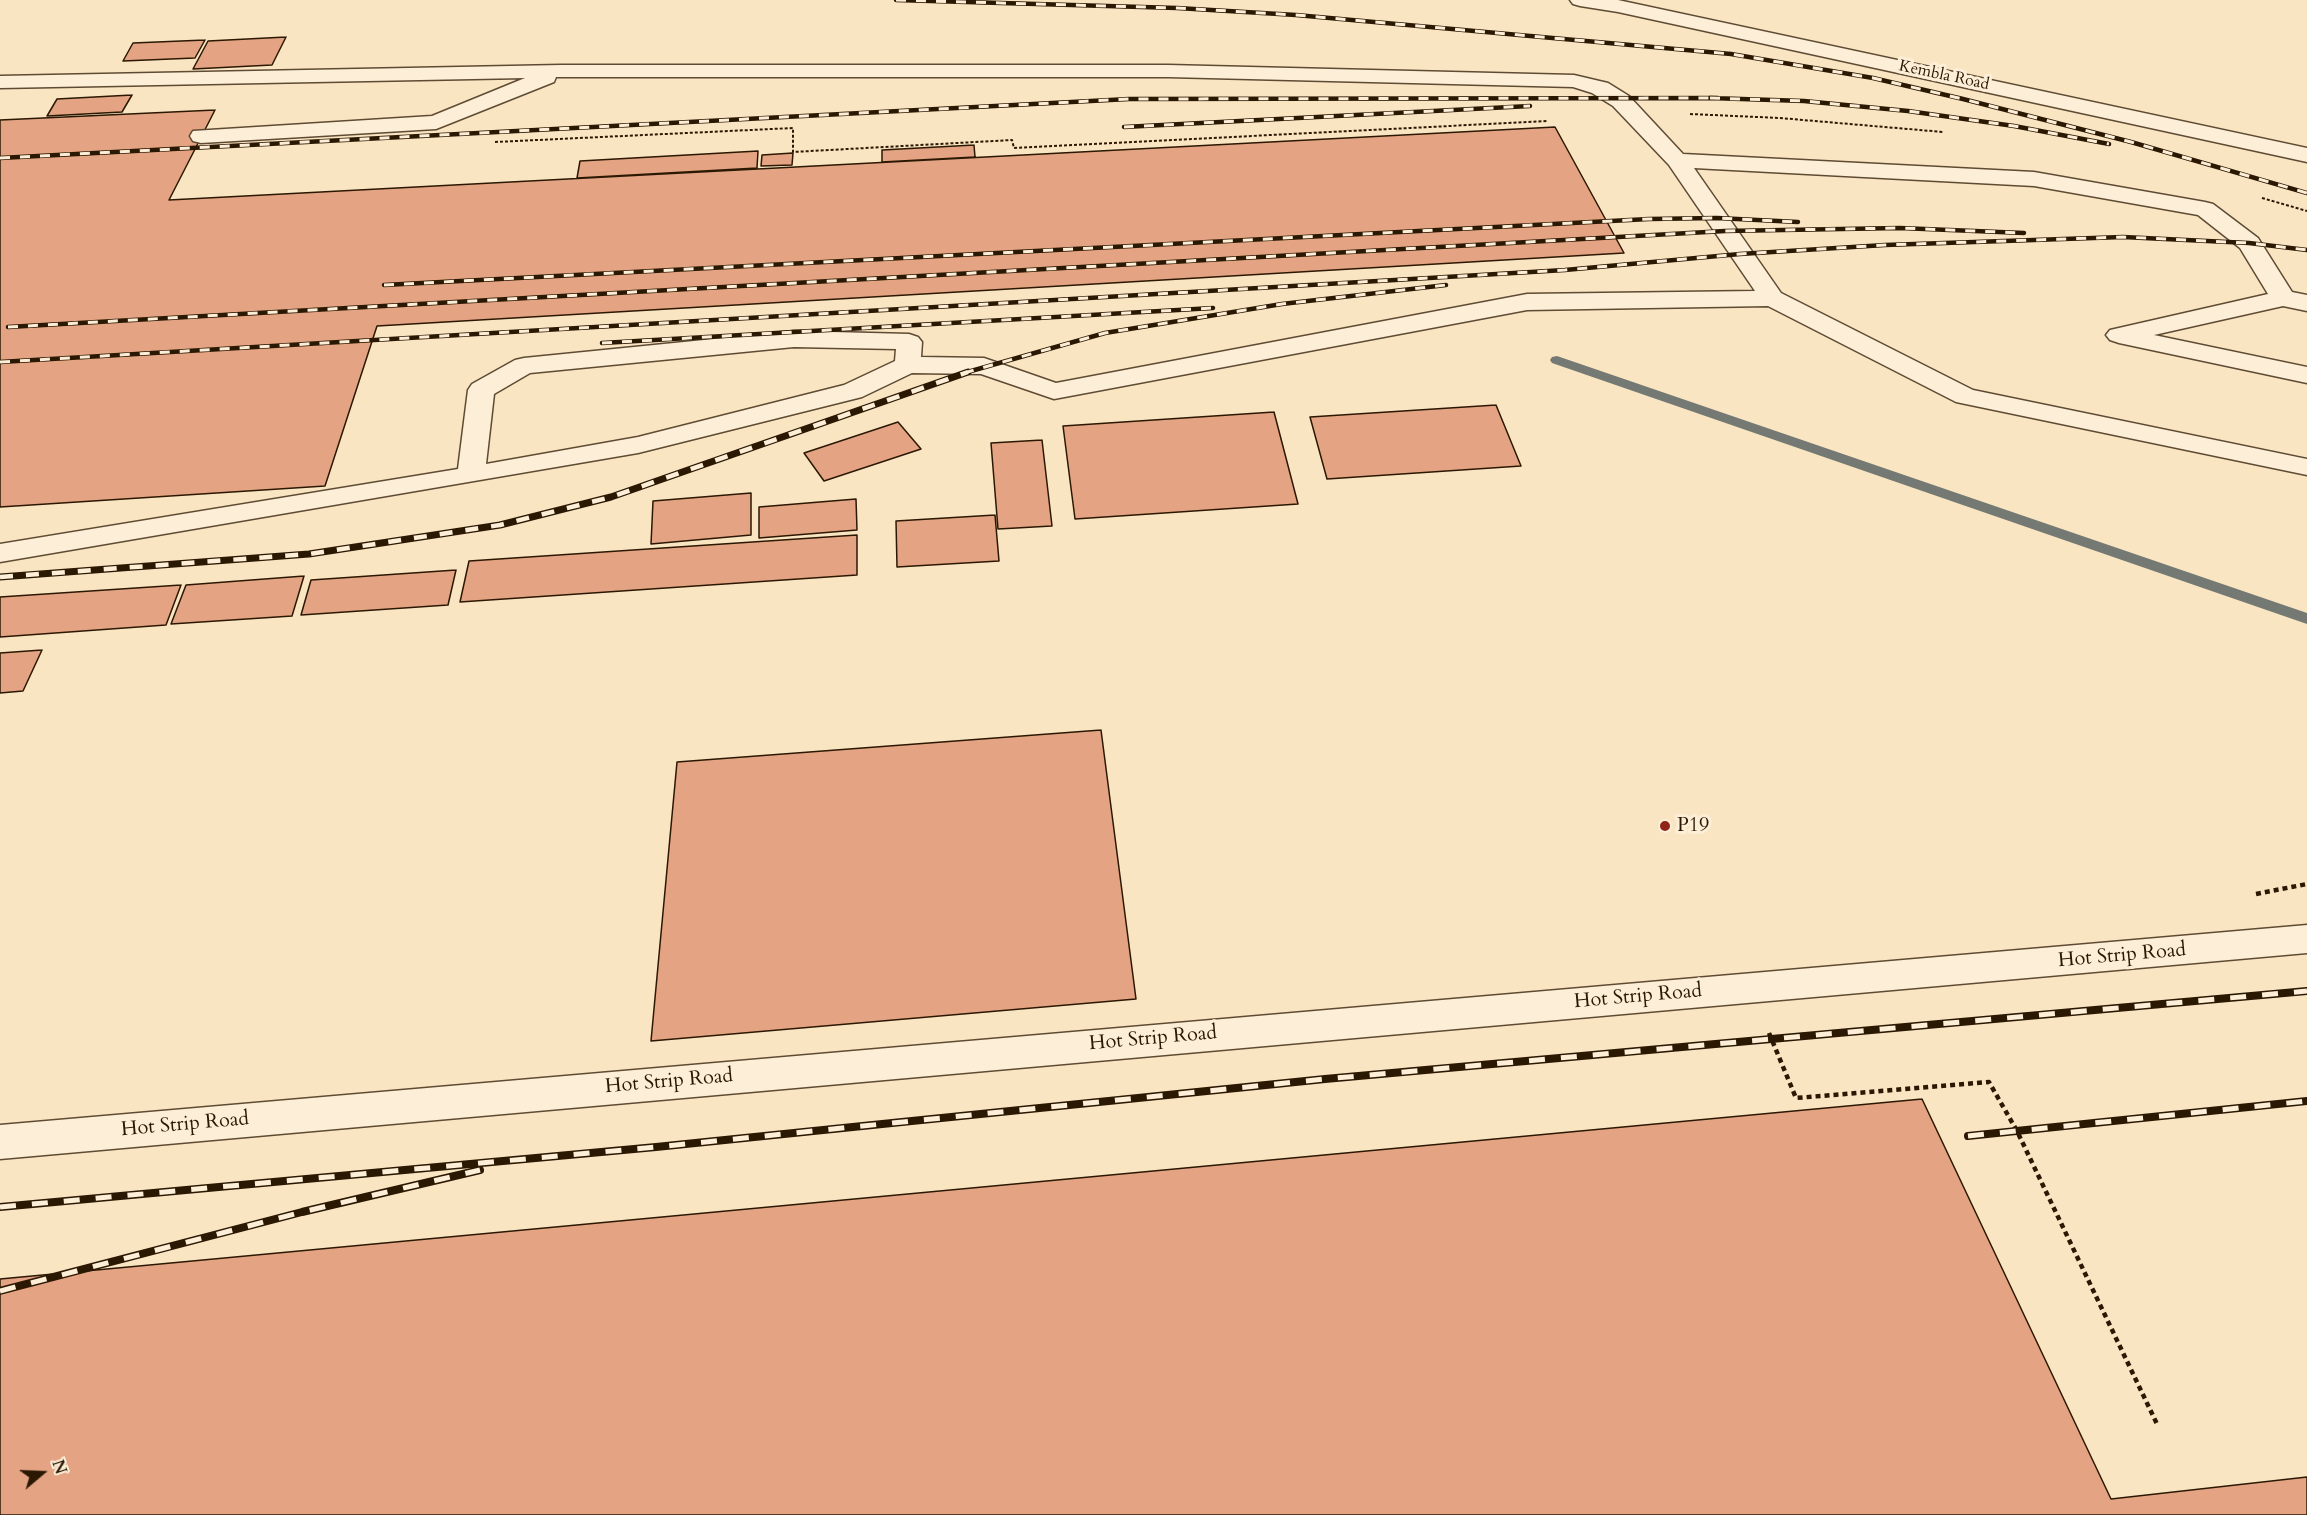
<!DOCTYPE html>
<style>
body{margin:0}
#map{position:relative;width:2307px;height:1515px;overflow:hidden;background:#fae5c2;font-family:Cardo,serif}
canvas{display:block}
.north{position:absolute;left:12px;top:1443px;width:60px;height:60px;-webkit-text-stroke:4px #fceed7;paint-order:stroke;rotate:71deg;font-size:16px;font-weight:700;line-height:24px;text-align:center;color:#2b1803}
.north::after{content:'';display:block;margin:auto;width:21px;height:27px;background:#2b1803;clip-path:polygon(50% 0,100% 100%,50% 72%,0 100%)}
</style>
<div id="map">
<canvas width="2307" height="1515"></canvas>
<div class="north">N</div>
</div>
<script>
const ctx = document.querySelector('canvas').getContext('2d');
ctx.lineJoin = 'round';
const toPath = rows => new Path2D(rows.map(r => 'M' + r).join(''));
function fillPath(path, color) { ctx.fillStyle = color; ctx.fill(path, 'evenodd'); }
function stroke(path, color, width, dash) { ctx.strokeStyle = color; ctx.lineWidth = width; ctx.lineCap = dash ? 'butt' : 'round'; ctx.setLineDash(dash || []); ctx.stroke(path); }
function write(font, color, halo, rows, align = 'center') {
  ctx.font = font + ' Cardo,serif'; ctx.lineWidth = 6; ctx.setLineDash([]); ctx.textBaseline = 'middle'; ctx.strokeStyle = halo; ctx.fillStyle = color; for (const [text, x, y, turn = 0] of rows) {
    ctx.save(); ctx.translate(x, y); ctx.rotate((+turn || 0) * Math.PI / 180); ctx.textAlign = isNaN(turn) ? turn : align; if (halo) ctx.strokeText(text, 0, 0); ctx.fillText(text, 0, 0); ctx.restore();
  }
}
const stream = toPath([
 [1557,356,2307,613,2307,624,1552,363,1550,360,1552,357,1557,356]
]);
const building = toPath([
 [286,37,272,65,193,69,208,41,286,37],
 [205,40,195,58,123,61,133,43,205,40],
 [132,95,122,112,47,116,57,99,132,95],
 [215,110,169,200,1555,127,1624,253,377,326,325,486,0,507,0,120,215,110],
 [974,145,975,157,882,162,882,150,974,145],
 [758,151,757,168,577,178,580,161,758,151],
 [793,153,792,165,761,166,762,155,793,153],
 [1496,405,1521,466,1327,479,1310,417,1496,405],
 [1274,412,1298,504,1075,519,1063,426,1274,412],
 [898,422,921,449,824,481,804,453,898,422],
 [1042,440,1052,526,998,529,991,443,1042,440],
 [751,493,751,535,651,544,653,501,751,493],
 [856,499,857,530,759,538,759,507,856,499],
 [995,515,999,561,897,567,896,521,995,515],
 [857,535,857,575,460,602,469,561,857,535],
 [456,570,448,605,301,615,311,580,456,570],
 [304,576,292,616,171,624,186,585,304,576],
 [181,585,166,625,0,637,0,597,181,585],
 [42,650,23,691,0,693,0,653,42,650],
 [1101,730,1136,999,651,1041,677,762,1101,730],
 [1922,1099,2111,1499,2307,1477,2307,1515,0,1515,0,1279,1922,1099]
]);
const pathFar1 = toPath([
 [1690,114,1780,118,1943,132],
 [495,142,793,128,793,152,1012,140,1014,148,1548,121],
 [2262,198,2307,211]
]);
const path = toPath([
 [2256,894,2307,884],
 [1769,1033,1796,1098,1989,1082,2017,1131,2157,1424]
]);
const lane = toPath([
 [561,65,1168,65,1574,75,1608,83,1629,96,1683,154,2034,172,2205,202,2213,204,2258,238,2292,292,2307,295,2307,311,2283,306,2154,335,2307,367,2307,383,2119,343,2110,340,2106,335,2110,330,2268,294,2240,248,2198,215,2034,186,1694,168,1781,293,1973,390,2307,459,2307,475,1956,402,1768,306,1527,310,1054,399,981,374,912,373,862,397,638,453,0,562,0,544,458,469,468,390,472,384,515,360,524,358,794,331,909,334,918,337,922,342,921,357,984,358,1056,383,1527,294,1755,291,1669,165,1613,106,1592,93,1573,87,1168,77,556,77,554,82,436,129,201,143,193,141,190,136,193,131,432,116,525,78,0,88,0,76,561,65],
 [794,347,896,349,895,361,844,385,638,437,486,464,494,394,530,373,794,347]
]);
const street = toPath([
 [1570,0,1618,0,2307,148,2307,162,1618,12,1580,6,1573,4,1570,0],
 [2307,925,2307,953,0,1159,0,1125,2307,925]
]);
const railFar2 = toPath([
 [896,0,1177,8,1296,15,1731,54,1873,78,1963,99,2131,142,2307,193],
 [1710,98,1804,101,1908,111,2014,126,2109,144],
 [1124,127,1530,106],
 [0,158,1129,99,1718,98],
 [384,285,1649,219,1717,218,1798,222],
 [8,327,1725,231,1900,228,2024,233],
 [602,343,1213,308],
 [0,362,1565,270,1740,254,1885,245,2123,237,2249,243,2307,250],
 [964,373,1105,333,1282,304,1446,285]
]);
const railFar1 = toPath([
 [0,577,309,554,500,525,611,497,968,372]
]);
const rail = toPath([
 [1968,1136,2307,1101],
 [0,1207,656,1147,1325,1079,2307,991],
 [0,1291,302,1212,480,1170]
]);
const markers = [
 [1665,826,6,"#8f2418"]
];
const farStreetnames = [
 ["Kembla Road",1944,76,12]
];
const poiNames = [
 ["P19",1677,826]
];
const streetNames = [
 ["Hot Strip Road",2122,956,-5],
 ["Hot Strip Road",1638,997,-5],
 ["Hot Strip Road",1153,1039,-5],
 ["Hot Strip Road",669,1082,-5],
 ["Hot Strip Road",185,1125,-5]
];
fillPath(stream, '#747a73');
fillPath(building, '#e4a382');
stroke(building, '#2b1803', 1.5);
stroke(lane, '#5f4b33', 3);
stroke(street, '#5f4b33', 3);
stroke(pathFar1, '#2b1803', 2, [3, 2]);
stroke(path, '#2b1803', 4.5, [5, 4]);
fillPath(lane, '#fceed7');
fillPath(street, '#fceed7');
stroke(railFar2, '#2b1803', 4.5);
stroke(railFar1, '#2b1803', 7);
stroke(rail, '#2b1803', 8);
stroke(railFar2, '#fceed7', 3, [10]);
stroke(railFar1, '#fceed7', 4.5, [13]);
stroke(rail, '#fceed7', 5, [16]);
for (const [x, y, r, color] of markers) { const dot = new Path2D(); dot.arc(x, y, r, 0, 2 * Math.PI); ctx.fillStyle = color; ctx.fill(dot); stroke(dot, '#fceed7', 2); }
write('16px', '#2b1803', '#fceed7', farStreetnames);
write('20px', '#2b1803', '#fceed7', poiNames, 'left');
write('20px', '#2b1803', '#fceed7', streetNames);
</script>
